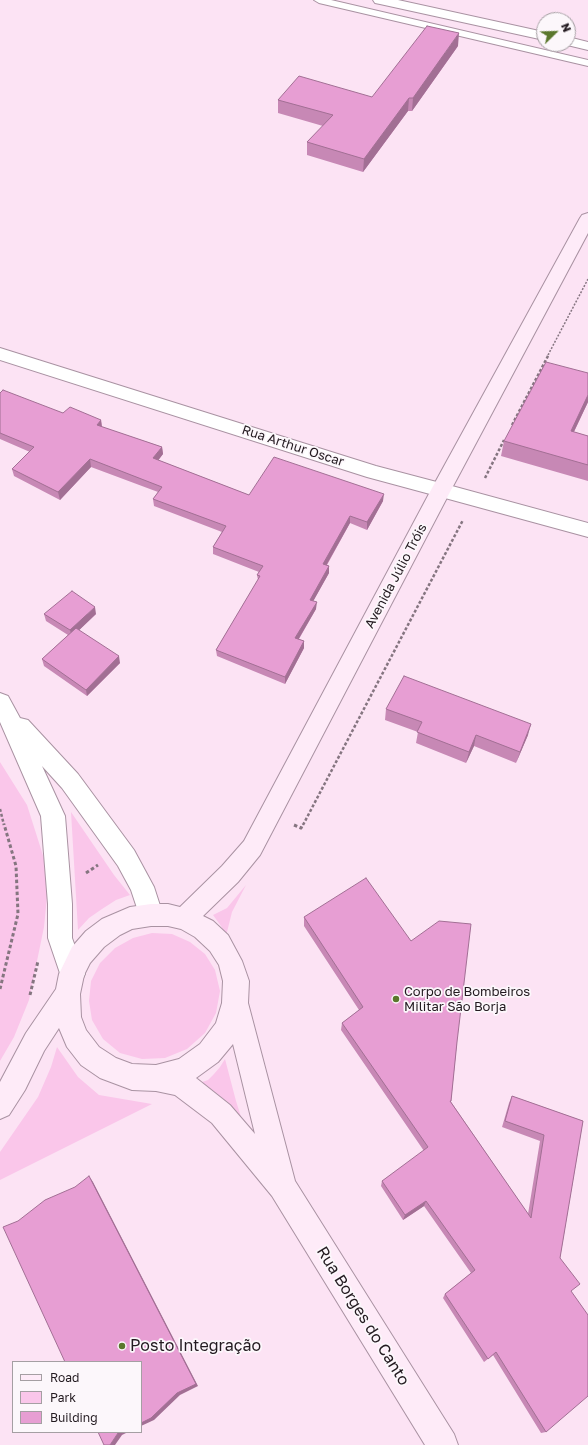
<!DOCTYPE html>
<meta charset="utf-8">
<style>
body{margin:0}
#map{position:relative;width:588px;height:1445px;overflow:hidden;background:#fce3f4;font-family:"Golos Text",sans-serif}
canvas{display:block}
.legend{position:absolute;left:12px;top:1361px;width:130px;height:72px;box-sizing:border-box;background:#fcf7fb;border:1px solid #a59fa3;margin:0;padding:5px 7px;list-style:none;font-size:12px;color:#231a20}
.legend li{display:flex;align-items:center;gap:8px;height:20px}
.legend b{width:20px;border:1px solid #a59fa3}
.north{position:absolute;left:536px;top:12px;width:40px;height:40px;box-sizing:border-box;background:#fcf7fb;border:1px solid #a59fa3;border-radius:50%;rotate:67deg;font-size:11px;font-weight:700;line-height:16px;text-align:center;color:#231a20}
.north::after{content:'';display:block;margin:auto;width:14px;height:18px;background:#5a772c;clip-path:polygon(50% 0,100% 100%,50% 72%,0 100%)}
</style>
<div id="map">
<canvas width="588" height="1445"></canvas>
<ul class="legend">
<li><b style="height:5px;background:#feebf8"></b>Road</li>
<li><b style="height:11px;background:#fac6ea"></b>Park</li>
<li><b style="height:11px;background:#e79ed3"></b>Building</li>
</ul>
<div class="north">N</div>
</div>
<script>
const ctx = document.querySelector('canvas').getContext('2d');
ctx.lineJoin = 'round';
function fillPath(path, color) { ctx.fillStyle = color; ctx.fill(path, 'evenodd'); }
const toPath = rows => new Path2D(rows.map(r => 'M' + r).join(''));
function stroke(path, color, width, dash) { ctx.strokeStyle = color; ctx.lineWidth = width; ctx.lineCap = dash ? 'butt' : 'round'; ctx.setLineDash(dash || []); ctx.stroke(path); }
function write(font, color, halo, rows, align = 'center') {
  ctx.font = font + ' "Golos Text",sans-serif'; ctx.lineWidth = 3.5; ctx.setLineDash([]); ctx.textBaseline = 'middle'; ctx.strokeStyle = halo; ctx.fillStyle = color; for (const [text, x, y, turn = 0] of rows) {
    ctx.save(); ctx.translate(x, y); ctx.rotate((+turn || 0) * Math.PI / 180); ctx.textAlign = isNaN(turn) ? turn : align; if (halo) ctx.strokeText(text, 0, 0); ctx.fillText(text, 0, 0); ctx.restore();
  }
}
const green = toPath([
 [0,762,27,805,47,868,47,897,44,927,29,1000,14,1037,0,1061],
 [71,812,114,875,130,895,116,900,102,909,89,918,78,930],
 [246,885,232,912,226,936,221,926,213,915,227,908],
 [152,933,172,934,190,942,205,954,215,970,220,991,216,1013,205,1033,187,1049,165,1058,142,1059,120,1053,103,1039,92,1020,89,1001,91,981,100,963,115,948,133,938],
 [57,1047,78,1077,99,1095,152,1104,0,1180,0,1152,38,1097,51,1067],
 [225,1059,236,1101,242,1120,199,1083,208,1080,214,1074,220,1067]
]);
const pathFar2 = toPath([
 [548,355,588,279]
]);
const pathFar1 = toPath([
 [512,425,549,354],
 [485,478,504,440],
 [0,809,4,825],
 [303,825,463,520]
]);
const path = toPath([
 [294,825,301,828,303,824],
 [86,873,98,865],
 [0,989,18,914,16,866,4,824],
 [30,995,38,961]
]);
const service = toPath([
 [314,0,331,0,588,60,588,66,319,3,314,0]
]);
const minor = toPath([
 [373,0,398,0,544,32,544,40,380,4,375,3,373,0],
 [568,37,588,42,588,50,563,44,568,44,568,37],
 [441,483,588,523,588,537,434,495,431,490,434,485,441,483]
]);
const tertiary = toPath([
 [0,348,376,466,448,485,451,490,448,495,441,497,367,477,0,360,0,348],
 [0,693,8,696,20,718,28,720,78,774,134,850,154,887,163,915,160,923,151,926,142,923,131,890,118,866,62,788,42,766,65,816,72,904,72,938,85,974,81,982,72,986,63,982,48,938,48,904,41,816,0,722,0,693]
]);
const secondary = toPath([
 [588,213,588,233,451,490,260,855,238,882,203,916,213,921,228,935,242,961,249,981,248,1003,295,1181,454,1434,458,1445,425,1445,272,1196,212,1123,175,1095,156,1091,132,1090,100,1078,81,1065,67,1047,59,1028,44,1051,25,1090,9,1115,0,1119,0,1082,26,1033,56,989,59,974,72,947,86,931,102,919,130,907,151,904,168,904,180,907,222,866,244,841,431,490,580,218,582,215,588,213],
 [151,926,168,926,181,929,195,937,210,951,219,965,223,981,222,1003,216,1023,200,1044,179,1059,156,1065,132,1064,116,1058,99,1047,86,1030,81,1017,80,994,84,975,90,963,104,947,120,935,132,929,151,926],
 [233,1044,255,1134,230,1105,196,1078,218,1062,233,1044]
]);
const wall = toPath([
 [458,46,412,111,408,111,363,172,307,155,307,142,323,126,278,113,278,100,372,97],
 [588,373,588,402,574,432,588,436,588,481,501,456,504,441],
 [0,393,63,413,101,420,102,427,162,447,163,454,158,460,249,495,383,501,367,530,350,523,327,565,329,566,329,573,313,601,316,609,299,639,304,641,304,648,285,684,217,656,216,650,258,580,257,575,259,572,213,554,213,547,222,532,154,506,153,499,158,492,91,467,60,500,14,476,12,469,30,452,0,439],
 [44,614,96,614,79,630,120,663,87,696,44,666,42,659,68,635,46,621],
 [386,709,528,735,516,763,474,746,466,763,416,743,418,732,385,720],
 [304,917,457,1042,451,1102,528,1214,540,1141,502,1127,509,1103,512,1096,583,1121,560,1258,571,1291,546,1432,541,1433,493,1355,484,1362,443,1298,445,1294,471,1273,424,1206,403,1220,381,1186,382,1181,424,1151,341,1030,342,1023,359,1010,304,926]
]);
const shadedWall = toPath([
 [459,33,458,46,412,111,413,98],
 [409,98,408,111,363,172,364,159],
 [588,395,588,402,567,446,571,431],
 [101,420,102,428,97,425],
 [162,447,163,454,154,466,153,458],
 [90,459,91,467,60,500,58,492],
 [384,494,383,501,367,530,367,522],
 [350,516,350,523,323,571,323,564],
 [329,566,329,573,310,607,310,600],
 [317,602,316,609,295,645,295,638],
 [95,607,96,614,72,637,70,630],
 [304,641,304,648,285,684,285,677],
 [119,656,120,663,87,696,86,690],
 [531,724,528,735,516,763,520,752],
 [476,735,474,746,466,763,469,752],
 [89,1176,93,1182,198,1386,180,1395,154,1420,141,1426,141,1423],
 [426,1201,424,1206,403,1220,405,1215],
 [121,1432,128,1432,122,1435,115,1445,110,1445,118,1433]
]);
const building = toPath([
 [427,26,459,33,413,98,409,98,364,159,307,142,333,115,278,100,299,76,372,97,427,26],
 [546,362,588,373,588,395,571,431,588,436,588,465,504,441,546,362],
 [3,390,63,413,70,407,101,420,97,425,162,447,153,458,249,495,274,457,384,494,367,522,350,516,323,564,329,566,310,600,317,602,295,638,304,641,285,677,216,650,260,576,257,575,263,566,213,547,226,526,153,499,162,487,90,459,58,492,12,469,34,447,0,433,0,393,3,390],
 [72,591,95,607,70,630,44,614,72,591],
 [76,628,119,656,86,690,42,659,76,628],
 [404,676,531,724,520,752,476,735,469,752,417,732,422,722,386,709,404,676],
 [366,878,411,941,439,921,471,924,457,1042,451,1101,450,1101,531,1218,544,1135,505,1121,512,1096,583,1121,560,1258,580,1284,571,1291,588,1315,588,1396,546,1432,496,1352,488,1359,445,1294,475,1270,426,1201,405,1215,382,1181,428,1147,342,1023,363,1007,304,917,366,878],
 [89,1176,196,1384,177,1393,151,1418,141,1423,141,1362,65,1362,3,1227,18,1221,45,1200,75,1187,89,1176],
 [98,1432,121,1432,118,1433,110,1445,104,1445,98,1432]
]);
const markers = [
 [396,999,4,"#5a772c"],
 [122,1346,4,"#5a772c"]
];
const streetNames = [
 ["Rua Arthur Oscar",293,446,18],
 ["Avenida Júlio Tróis",396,576,-62]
];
const poiNames = [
 ["Corpo de Bombeiros",404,992],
 ["Militar São Borja",404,1007]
];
const nearStreetnames = [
 ["Rua Borges do Canto",363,1316,58]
];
const nearPoinames = [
 ["Posto Integração",130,1346]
];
fillPath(green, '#fac6ea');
stroke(service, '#a992a2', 2);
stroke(minor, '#a992a2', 2);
stroke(tertiary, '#a992a2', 2);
stroke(secondary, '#a992a2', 2);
stroke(pathFar2, '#857580', 1.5, [2, 1.5]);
stroke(pathFar1, '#857580', 2.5, [3, 2]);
stroke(path, '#857580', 3, [3.5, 2.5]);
fillPath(service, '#fff');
fillPath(minor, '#fff');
fillPath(tertiary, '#fff');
fillPath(secondary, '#feebf8');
fillPath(wall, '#c788b5');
fillPath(shadedWall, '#a26f94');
fillPath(building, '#e79ed3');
stroke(building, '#a26f94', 1);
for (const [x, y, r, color] of markers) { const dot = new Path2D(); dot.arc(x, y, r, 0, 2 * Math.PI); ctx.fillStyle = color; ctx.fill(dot); stroke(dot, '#fcf7fb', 1.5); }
write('13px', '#231a20', '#fcf7fb', streetNames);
write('13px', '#231a20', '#fcf7fb', poiNames, 'left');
write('16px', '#231a20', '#fcf7fb', nearStreetnames);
write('16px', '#231a20', '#fcf7fb', nearPoinames, 'left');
</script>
